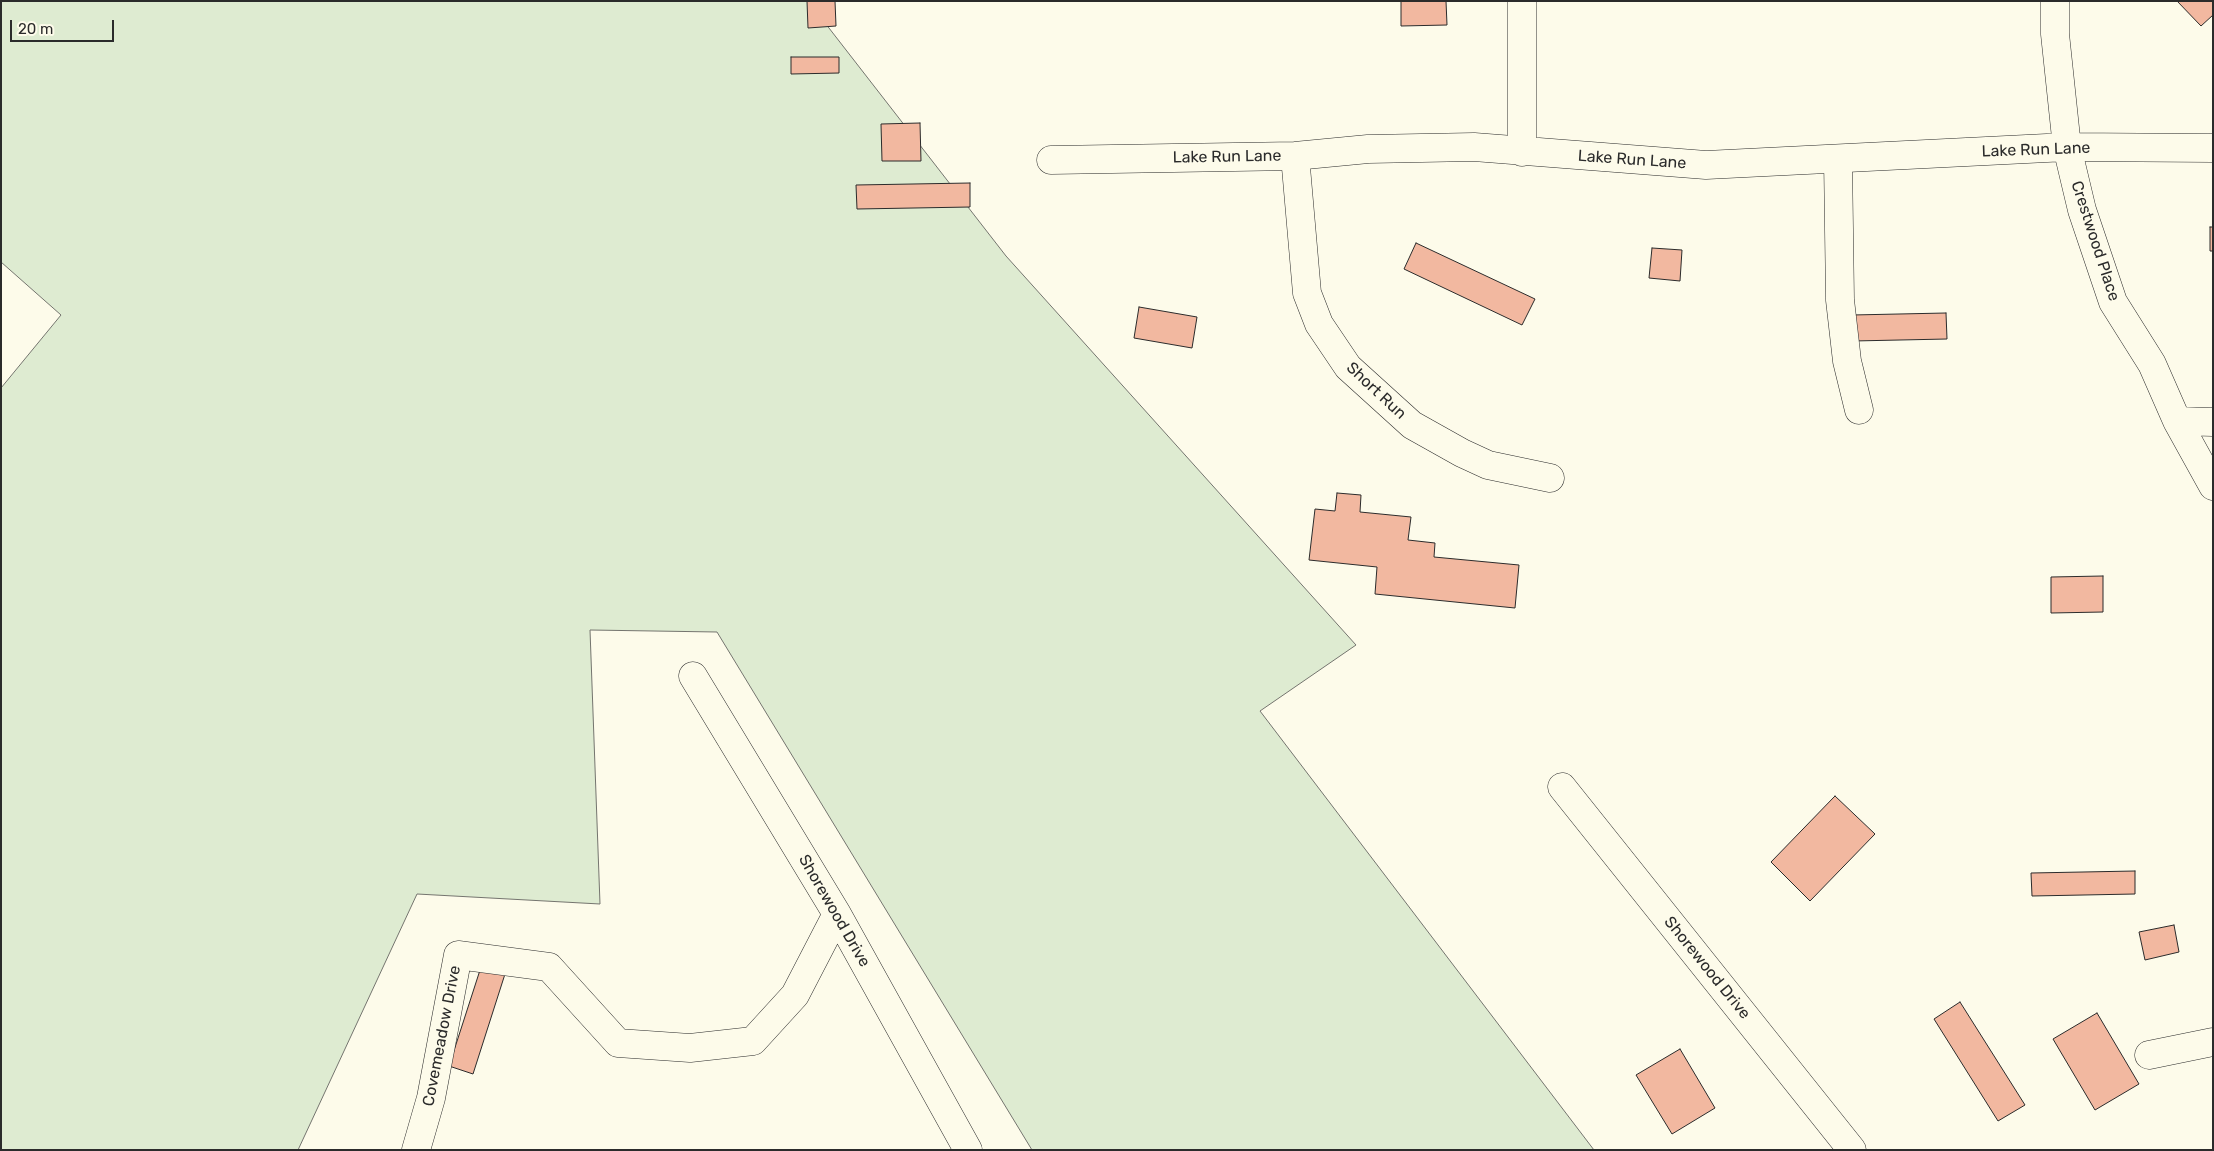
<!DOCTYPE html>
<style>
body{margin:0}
#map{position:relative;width:2214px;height:1151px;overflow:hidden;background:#fdfbea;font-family:Rubik,sans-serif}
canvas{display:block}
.frame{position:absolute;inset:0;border:2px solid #2b2b2b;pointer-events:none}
.scale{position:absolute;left:10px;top:20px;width:104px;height:22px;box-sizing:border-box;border:2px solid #2b2b2b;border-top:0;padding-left:6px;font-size:15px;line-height:18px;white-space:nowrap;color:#2b2b2b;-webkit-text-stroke:4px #fdfbea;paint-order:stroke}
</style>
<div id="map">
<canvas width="2214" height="1151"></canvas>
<div class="frame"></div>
<div class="scale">20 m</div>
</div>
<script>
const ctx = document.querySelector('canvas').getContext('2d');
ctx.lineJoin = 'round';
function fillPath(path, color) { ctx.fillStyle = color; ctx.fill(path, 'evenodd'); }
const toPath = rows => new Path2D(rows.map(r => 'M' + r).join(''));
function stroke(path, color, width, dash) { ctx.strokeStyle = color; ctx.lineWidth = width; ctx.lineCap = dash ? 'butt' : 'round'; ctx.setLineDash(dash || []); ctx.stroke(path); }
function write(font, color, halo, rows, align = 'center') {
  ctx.font = font + ' Rubik,sans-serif'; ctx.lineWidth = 4; ctx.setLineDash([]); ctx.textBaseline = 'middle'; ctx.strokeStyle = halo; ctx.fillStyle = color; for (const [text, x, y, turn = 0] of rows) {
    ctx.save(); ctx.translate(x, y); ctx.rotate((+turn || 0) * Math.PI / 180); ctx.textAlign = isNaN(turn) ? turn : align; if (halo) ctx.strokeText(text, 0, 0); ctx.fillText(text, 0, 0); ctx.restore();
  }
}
const green = toPath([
 [1,1,808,1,1006,256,1356,645,1260,711,1594,1150,1032,1150,717,632,590,630,600,904,417,894,298,1150,1,1150,1,388,61,315,1,262,1,1]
]);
const building = toPath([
 [807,1,835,1,836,26,808,28,807,1],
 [1401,1,1446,1,1447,25,1401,26,1401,1],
 [2177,1,2213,1,2213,15,2201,26,2177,1],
 [791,57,839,57,839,73,791,74,791,57],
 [920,123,921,161,882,161,881,124,920,123],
 [970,183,970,207,857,209,856,185,970,183],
 [2210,227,2213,227,2213,251,2210,251,2210,227],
 [1416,243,1535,299,1522,325,1404,269,1416,243],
 [1652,248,1682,250,1680,281,1649,278,1652,248],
 [1139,307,1197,317,1192,348,1134,338,1139,307],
 [1946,313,1947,339,1853,341,1852,315,1946,313],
 [1337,493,1361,495,1360,512,1411,517,1408,540,1435,543,1434,557,1519,565,1515,608,1375,594,1377,567,1309,560,1315,509,1335,511,1337,493],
 [2103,576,2103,612,2051,613,2051,577,2103,576],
 [1835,796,1875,834,1810,901,1771,862,1835,796],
 [2135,871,2135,894,2032,896,2031,873,2135,871],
 [2174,925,2179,952,2145,960,2139,932,2174,925],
 [481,967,505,974,473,1074,449,1066,481,967],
 [1960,1002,2025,1105,1998,1121,1934,1019,1960,1002],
 [2097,1013,2139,1084,2095,1110,2053,1039,2097,1013],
 [1680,1049,1715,1108,1672,1134,1636,1075,1680,1049]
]);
const street = toPath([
 [1522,1,1522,152],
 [2055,1,2055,34,2067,147,2082,210,2113,302,2152,364,2177,421,2213,486],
 [1295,156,1307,293,1319,324,1348,367,1412,425,1462,453,1488,465,1550,478],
 [1838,159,1840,300,1847,361,1859,410],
 [1051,160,1295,156,1368,149,1474,147,1706,165,2067,147,2213,148],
 [2177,421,2213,422],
 [693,676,837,914,968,1150],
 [1562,787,1852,1150],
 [2149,1055,2213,1042],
 [416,1150,431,1098,458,955,549,967,618,1043,690,1048,753,1041,795,995,837,914]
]);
const streetNames = [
 ["Lake Run Lane",2036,150,-2],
 ["Lake Run Lane",1227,157,-1],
 ["Lake Run Lane",1632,160,4],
 ["Crestwood Place",2095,241,72],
 ["Short Run",1376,391,43],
 ["Shorewood Drive",834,911,60],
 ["Shorewood Drive",1707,968,51],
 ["Covemeadow Drive",442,1036,-79]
];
fillPath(green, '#deebd1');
stroke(green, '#74746e', 1);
fillPath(building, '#f2b8a0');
stroke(building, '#2b2b2b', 1);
stroke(street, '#2b2b2b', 29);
stroke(street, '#fdfbea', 28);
write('16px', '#2b2b2b', '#fdfbea', streetNames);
</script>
